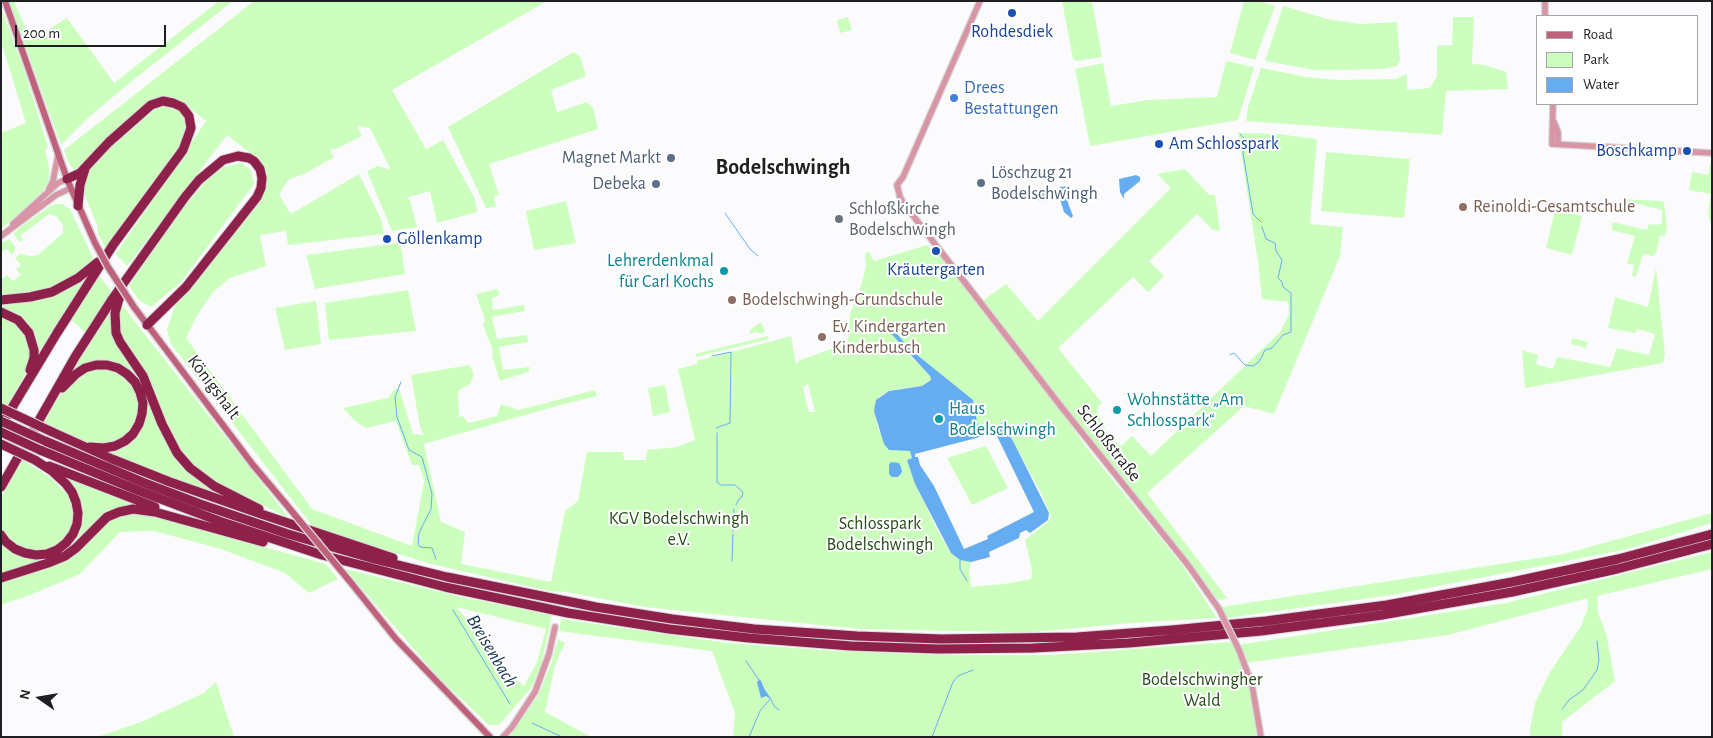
<!DOCTYPE html>
<meta charset="utf-8">
<style>
body{margin:0}
#map{position:relative;width:1713px;height:738px;overflow:hidden;background:#fbfbfe;font-family:"Alegreya Sans",sans-serif}
canvas{display:block}
.frame{position:absolute;inset:0;border:2px solid #1f1f22;pointer-events:none}
.legend{position:absolute;left:1536px;top:15px;width:162px;height:90px;box-sizing:border-box;background:#fff;border:1px solid #a5a5a7;margin:0;padding:6px 9px;list-style:none;font-size:15px;color:#1f1f22}
.legend li{display:flex;align-items:center;gap:10px;height:25px}
.legend b{width:25px;border:1px solid #a5a5a7}
.north{position:absolute;left:15px;top:673px;width:50px;height:50px;-webkit-text-stroke:4px #fff;paint-order:stroke;rotate:283deg;font-size:14px;font-weight:700;line-height:20px;text-align:center;color:#1f1f22}
.north::after{content:'';display:block;margin:auto;width:18px;height:22px;background:#1f1f22;clip-path:polygon(50% 0,100% 100%,50% 72%,0 100%)}
.scale{position:absolute;left:15px;top:25px;width:151px;height:22px;box-sizing:border-box;border:2px solid #1f1f22;border-top:0;padding-left:6px;font-size:15px;line-height:18px;white-space:nowrap;color:#1f1f22;-webkit-text-stroke:4px #fff;paint-order:stroke}
</style>
<div id="map">
<canvas width="1713" height="738"></canvas>
<div class="frame"></div>
<ul class="legend">
<li><b style="height:6px;background:#c0617c"></b>Road</li>
<li><b style="height:14px;background:#ccfebd"></b>Park</li>
<li><b style="height:14px;background:#65adf0"></b>Water</li>
</ul>
<div class="north">N</div>
<div class="scale">200 m</div>
</div>
<script>
const ctx = document.querySelector('canvas').getContext('2d');
ctx.lineJoin = 'round';
function fillPath(path, color) { ctx.fillStyle = color; ctx.fill(path, 'evenodd'); }
const toPath = rows => new Path2D(rows.map(r => 'M' + r).join(''));
function stroke(path, color, width, dash) { ctx.strokeStyle = color; ctx.lineWidth = width; ctx.lineCap = dash ? 'butt' : 'round'; ctx.setLineDash(dash || []); ctx.stroke(path); }
function write(font, color, halo, rows, align = 'center') {
  ctx.font = font + ' "Alegreya Sans",sans-serif'; ctx.lineWidth = 4; ctx.setLineDash([]); ctx.textBaseline = 'middle'; ctx.strokeStyle = halo; ctx.fillStyle = color; for (const [text, x, y, turn = 0] of rows) {
    ctx.save(); ctx.translate(x, y); ctx.rotate((+turn || 0) * Math.PI / 180); ctx.textAlign = isNaN(turn) ? turn : align; if (halo) ctx.strokeText(text, 0, 0); ctx.fillText(text, 0, 0); ctx.restore();
  }
}
const green = toPath([
 [9,1,14,1,31,40,67,18,114,83,219,1,233,1,127,85,89,117,61,145],
 [254,1,547,1,392,90,426,149,443,140,475,199,477,212,437,223,430,191,406,198,410,200,417,227,392,231,367,171,378,166,391,170,370,128,357,126,362,136,334,150,333,148,330,150,334,157,306,173,288,180,279,195,291,214,359,174,381,219,384,234,288,245,286,231,260,235,266,266,230,278,212,293,195,319,186,338,312,509,412,546,424,481,419,465,412,465,396,421,366,428,355,421,343,408,388,398,394,390,399,388,413,434,424,435,420,427,411,375,469,365,474,374,470,384,458,391,459,417,463,416,468,423,497,416,501,404,519,410,595,390,597,396,560,405,424,444,441,522,465,532,461,564,551,582,565,511,578,501,587,452,623,452,624,460,646,460,647,450,677,447,695,440,678,369,697,364,697,361,791,336,796,364,800,360,848,343,850,313,858,296,866,267,865,253,869,252,874,261,927,245,951,265,981,302,1006,284,1038,321,1171,188,1157,174,1185,169,1209,195,1215,195,1220,231,1213,230,1197,214,1149,261,1164,276,1148,292,1133,277,1058,348,1102,403,1099,405,1097,410,1105,429,1112,439,1121,446,1132,436,1151,456,1280,332,1289,314,1288,302,1262,299,1258,261,1238,133,1278,134,1317,139,1310,224,1343,227,1340,256,1274,414,1244,406,1147,493,1227,598,1220,600,1216,599,1023,358,1087,448,1183,566,1217,618,1131,623,1033,632,1010,632,861,629,731,616,645,607,566,592,549,591,431,564,314,528,171,344,167,330,175,305,247,216,264,189,266,173,264,167,258,159,227,135,127,266,116,254,206,121,182,102,166,98,76,172,69,164,64,150],
 [903,348,911,350,972,400,980,433,992,431,1003,423,1042,495,1051,517,1049,521,1025,540,1032,570,1031,579,1004,584,971,587,969,569,971,562,960,560,951,553,940,535,915,484,907,460,912,458,910,451,879,431,877,424,879,396,892,390,922,386,931,380,930,376],
 [808,384,815,412,809,412,805,397,803,387],
 [1062,1,1092,1,1102,57,1076,61,1073,59],
 [1244,1,1260,1,1275,6,1255,60,1230,53],
 [1283,6,1327,19,1359,24,1397,22,1400,60,1397,66,1383,69,1341,70,1315,70,1265,61],
 [1,7,25,73,48,147,45,150,49,167,49,179,43,192,1,229,1,133,26,123,1,41],
 [848,17,852,30,840,33,837,20],
 [1453,17,1474,17,1472,64,1485,65,1506,72,1508,89,1446,91,1442,135,1246,121,1248,107,1261,68,1306,77,1337,80,1396,79,1407,74,1407,90,1430,88,1437,76,1437,46,1452,45],
 [573,52,580,56,586,76,551,90,557,112,587,102,593,107,598,129,489,164,499,195,494,196,496,207,486,208,448,127],
 [1226,61,1254,67,1238,120,1090,146,1075,69,1103,63,1111,106,1148,100,1217,97],
 [162,105,172,105,183,112,188,125,179,150,105,247,98,234,97,225,85,196,85,177,92,166,111,146,154,108],
 [1326,152,1410,159,1404,218,1321,211],
 [242,163,251,170,254,184,181,282,151,307,139,300,129,286,177,215,206,181,223,167],
 [1710,163,1712,163,1712,225,1711,226,1708,213,1711,194,1689,190,1692,172,1708,175],
 [1618,199,1663,201,1664,204,1667,226,1665,236,1660,235,1656,253,1653,256,1643,254,1636,277,1632,276,1634,265,1627,263,1635,236,1612,230,1612,222,1647,230,1649,224,1657,225,1662,223,1662,210],
 [566,201,576,243,534,250,526,211],
 [56,204,62,204,70,209,94,260,76,275,53,287,28,293,1,295,1,278,2,279,7,275,13,281,21,275,16,269,21,265,15,258,20,254,31,256,38,255,63,233,63,225,56,216,49,214,20,236,23,240,19,242,14,234,18,229,50,206],
 [1555,210,1582,216,1572,255,1546,248],
 [9,239,15,246,15,251,12,255,7,249,1,252,1,243],
 [397,243,401,247,405,274,315,289,306,255],
 [1656,268,1665,355,1663,363,1525,388,1522,350,1538,355,1536,364,1553,369,1557,357,1610,367,1617,348,1649,355,1655,334,1637,329,1636,333,1608,328,1615,297,1648,307],
 [89,274,30,366,1,416,1,304,30,299],
 [99,275,112,293,85,332,70,319],
 [498,289,499,296,492,298,493,310,524,305,525,311,492,317,497,339,527,335,528,342,499,347,503,370,530,367,528,372,500,381,492,356,493,351,483,325,485,320,476,294],
 [408,290,416,331,329,340,325,303],
 [316,301,321,344,285,350,275,308],
 [121,303,132,318,289,518,221,485,191,464,172,437,143,367,121,335,118,316],
 [113,305,111,322,141,377,181,463,244,504,140,465,41,423,65,388,69,374],
 [761,322,765,331,763,333,761,334,756,332,749,334,751,329],
 [768,336,769,339,696,357,695,354],
 [1572,338,1588,342,1586,348,1571,344],
 [665,385,670,412,653,416,648,388],
 [986,446,1008,488,972,505,947,458],
 [21,459,50,477,64,491,71,484,63,475,142,506,152,516,326,564,338,579,309,593,285,573,221,549,154,531,120,532,80,574,30,595,1,605,1,498],
 [1712,513,1712,523,1628,549,1392,595,1227,618,1222,607,1564,554],
 [1712,552,1712,569,1597,596,1598,613,1606,633,1615,681,1562,722,1562,737,1530,737,1530,729,1535,703,1550,672,1581,626,1587,611,1588,598,1448,635,1245,663,1261,737,733,737,735,713,712,651,559,631,561,619,728,643,835,651,953,655,1052,655,1230,642,1239,649,1238,645,1506,603],
 [345,569,466,598,552,615,541,665,531,688,499,725,489,725,438,677],
 [456,607,546,629,537,662,524,686,499,666,484,638],
 [558,639,565,643,555,665,545,712,591,737,509,737,538,696,551,664],
 [216,682,234,737,97,737,141,722,204,693]
]);
const water = toPath([
 [1136,175,1140,177,1140,181,1124,194,1124,199,1120,192,1119,179],
 [1069,186,1068,203,1073,216,1071,218,1064,212,1059,196,1043,201,1038,200,1035,197,1037,193,1060,189,1060,187],
 [887,325,889,325,911,350,973,400,980,437,915,454,915,457,918,457,920,465,934,486,964,549,988,539,987,536,1034,512,995,432,997,427,1002,423,1014,443,1049,513,1048,520,1030,533,1026,530,1020,533,1019,538,989,552,990,557,971,562,960,560,951,553,915,484,907,460,912,458,910,451,889,450,884,444,874,411,876,400,889,391,922,386,931,380,930,376,886,328],
 [891,462,899,463,901,467,902,472,898,477,892,477,889,474,889,465],
 [760,679,765,690,772,700,766,696,761,698,757,682]
]);
const stream = toPath([
 [1240,134,1244,138,1243,153,1253,214,1261,222],
 [725,213,750,249,758,256],
 [1230,355,1234,353,1245,365,1253,366,1259,362,1265,350,1272,348,1283,335,1291,332,1291,293,1283,287,1282,282,1278,278,1282,260,1276,251,1275,243,1266,239,1262,227],
 [712,356,731,352,730,423,716,428],
 [401,382,395,397,397,417,409,450,422,457,432,494,431,509,419,533,418,544,420,547,432,548,436,559],
 [717,433,717,482,721,485,735,485,743,492,742,497,739,499,736,505],
 [733,531,734,509],
 [960,560,960,569,967,581],
 [732,561,733,534],
 [453,610,510,704],
 [746,661,759,680],
 [771,700,774,706,779,710],
 [1562,709,1569,700,1583,690,1597,670,1599,660,1597,641],
 [532,723,562,737],
 [749,737,760,711,770,699],
 [932,737,953,682,958,676,973,670]
]);
const tertiary = toPath([
 [980,1,903,177,897,185,900,197,904,204,1063,409,1188,565,1219,609],
 [1545,16,1545,1],
 [1553,104,1552,144,1712,153],
 [1554,122,1558,132,1558,144],
 [49,189,53,181,58,155],
 [13,224,58,183,67,179],
 [1,236,56,195,71,188],
 [1239,650,1252,685,1261,737],
 [503,737,512,727,535,692,549,654,555,627]
]);
const secondary = toPath([
 [5,1,67,179,95,243],
 [134,307,253,465,285,503],
 [352,584,396,639,490,737]
]);
const motorway = toPath([
 [78,206,80,185,85,169],
 [123,291,119,299,115,313,116,333,120,342,143,376,162,424,177,453,190,468,214,486,259,509],
 [1,300,30,297,52,292,78,278,98,262],
 [1,312,18,320,29,333,34,350,34,358,30,370],
 [62,388,76,374,85,368,96,365,107,365,118,368,127,374,135,382,140,392,143,403,142,414,139,424,133,434,125,441,115,446,104,448,90,447],
 [1,426,57,333,113,245,183,150,191,128,189,116,182,107,173,103,163,101,151,105,109,142,80,173,67,179],
 [50,431,112,459,170,482,261,514,393,558],
 [45,441,142,482,200,504,288,534,374,559,447,577,596,607,672,619,754,629,857,636,941,639,1077,637,1172,630,1266,621,1387,605,1512,582,1618,559,1712,534],
 [40,450,137,490,219,521,322,555,445,587,568,613,669,629,749,638,851,646,939,649,1033,648,1129,643,1261,631,1382,615,1512,592,1617,569,1712,544],
 [49,466,155,507],
 [1,487,75,357,113,298,185,197,199,180,223,160,238,156,249,158,254,161,260,169,262,178,261,188,257,197,186,287,147,325],
 [1,535,6,542,15,549,25,553,36,555,47,554,57,550,66,543,73,534,77,524,78,513,76,502,72,492,66,484,52,471,35,460],
 [1,578,48,563,65,556,76,548,107,517,119,512,133,509,155,512,263,542]
]);
const tertiaryBridge = toPath([
 [1219,609,1239,650]
]);
const secondaryBridge = toPath([
 [95,243,108,267,134,307],
 [285,503,352,584]
]);
const motorwayBridge = toPath([
 [1,408,50,431],
 [1,421,45,441],
 [1,432,40,450],
 [1,444,35,460]
]);
const markers = [
 [1012,13,5,"#1a4fb4"],
 [954,98,5,"#3f7fe0"],
 [1159,144,5,"#1a4fb4"],
 [1687,151,5,"#1a4fb4"],
 [671,158,5,"#5c6f8a"],
 [981,183,5,"#5c6f8a"],
 [656,184,5,"#5c6f8a"],
 [1463,207,5,"#8d6e63"],
 [839,219,5,"#6b7280"],
 [387,239,5,"#1a4fb4"],
 [936,251,5,"#1a4fb4"],
 [724,271,5,"#0f9aa8"],
 [732,300,5,"#8d6e63"],
 [822,337,5,"#8d6e63"],
 [1117,410,5,"#0f9aa8"],
 [939,419,5,"#0f9aa8"]
];
const transitNames = [
 ["Rohdesdiek",1012,32],
 ["Am Schlosspark",1169,144,"left"],
 ["Boschkamp",1677,151,"right"],
 ["Göllenkamp",397,239,"left"],
 ["Kräutergarten",936,270]
];
const shopNames = [
 ["Drees",964,88],
 ["Bestattungen",964,109]
];
const serviceNames = [
 ["Magnet Markt",661,158],
 ["Löschzug 21",991,173,"left"],
 ["Bodelschwingh",991,194,"left"],
 ["Debeka",646,184]
];
const educationNames = [
 ["Reinoldi-Gesamtschule",1473,207],
 ["Bodelschwingh-Grundschule",742,300],
 ["Ev. Kindergarten",832,327],
 ["Kinderbusch",832,348]
];
const worshipNames = [
 ["Schloßkirche",849,209],
 ["Bodelschwingh",849,230]
];
const cultureNames = [
 ["Lehrerdenkmal",714,261,"right"],
 ["für Carl Kochs",714,282,"right"],
 ["Wohnstätte „Am",1127,400],
 ["Schlosspark“",1127,421],
 ["Haus",949,409],
 ["Bodelschwingh",949,430]
];
const streetNames = [
 ["Königshalt",214,387,53],
 ["Schloßstraße",1109,443,52]
];
const parkNames = [
 ["KGV Bodelschwingh",679,519],
 ["e.V.",679,540],
 ["Schlosspark",880,524],
 ["Bodelschwingh",880,545],
 ["Bodelschwingher",1202,680],
 ["Wald",1202,701]
];
const waterNames = [
 ["Breisenbach",492,651,59]
];
const districtNames = [
 ["Bodelschwingh",783,167]
];
fillPath(green, '#ccfebd');
fillPath(water, '#65adf0');
stroke(stream, '#65adf0', 1);
stroke(tertiary, '#d8d8db', 8);
stroke(secondary, '#d8d8db', 9);
stroke(motorway, '#d8d8db', 11);
stroke(tertiary, '#d895a5', 5.5);
stroke(secondary, '#c0617c', 6);
stroke(motorway, '#8d2149', 9);
stroke(tertiaryBridge, '#d8d8db', 8, []);
stroke(secondaryBridge, '#d8d8db', 9, []);
stroke(motorwayBridge, '#d8d8db', 11, []);
stroke(tertiaryBridge, '#d895a5', 5.5);
stroke(secondaryBridge, '#c0617c', 6);
stroke(motorwayBridge, '#8d2149', 9);
for (const [x, y, r, color] of markers) { const dot = new Path2D(); dot.arc(x, y, r, 0, 2 * Math.PI); ctx.fillStyle = color; ctx.fill(dot); stroke(dot, '#fff', 2); }
write('18px', '#164399', '#fff', transitNames);
write('18px', '#366cbe', '#fff', shopNames, 'left');
write('18px', '#4e5e75', '#fff', serviceNames, 'right');
write('18px', '#785e54', '#fff', educationNames, 'left');
write('18px', '#5b616d', '#fff', worshipNames, 'left');
write('18px', '#0d838f', '#fff', cultureNames, 'left');
write('18px', '#1f1f22', '#fff', streetNames);
write('18px', '#254c18', '#fff', parkNames);
write('italic 19px', '#173551', '#fff', waterNames);
write('bold 22px', '#1f1f22', '#fff', districtNames);
</script>
